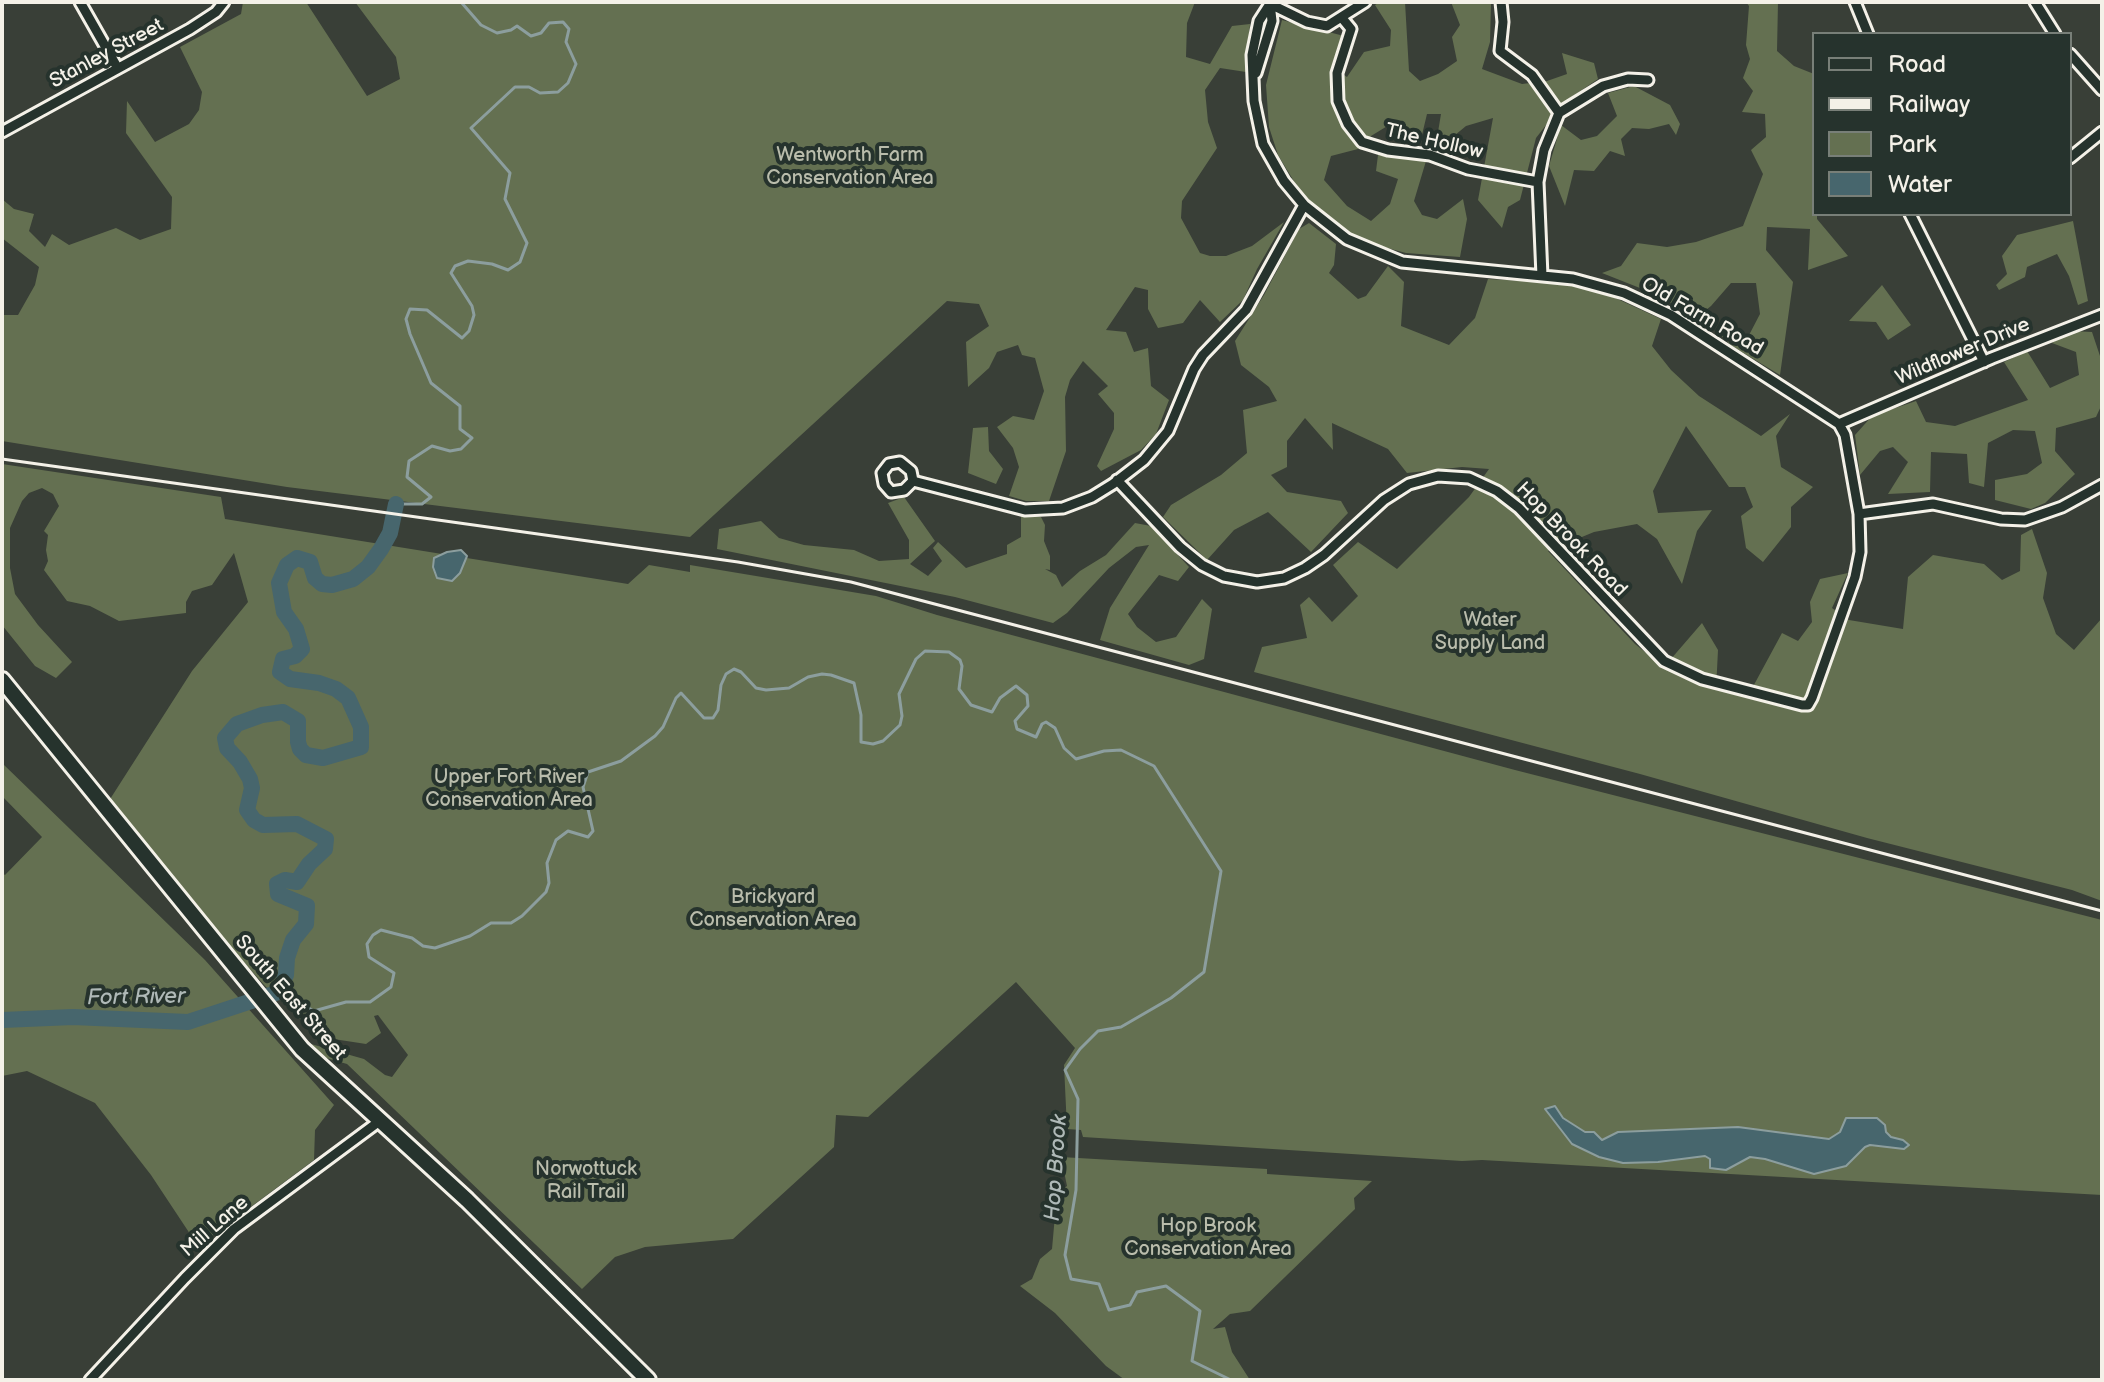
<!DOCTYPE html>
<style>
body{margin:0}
#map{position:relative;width:2104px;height:1382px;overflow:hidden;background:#393f37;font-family:"Balsamiq Sans",sans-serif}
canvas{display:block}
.frame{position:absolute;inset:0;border:4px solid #f4f1e8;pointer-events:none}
.legend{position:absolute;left:1812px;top:32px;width:260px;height:184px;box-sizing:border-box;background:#26332d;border:2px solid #787f78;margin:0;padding:10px 14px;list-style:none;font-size:24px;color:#f4f1e8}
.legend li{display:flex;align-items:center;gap:16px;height:40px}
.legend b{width:40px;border:2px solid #787f78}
</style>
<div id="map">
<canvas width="2104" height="1382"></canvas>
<div class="frame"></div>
<ul class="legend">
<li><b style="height:10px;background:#26332d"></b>Road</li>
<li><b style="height:10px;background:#f4f1e8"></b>Railway</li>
<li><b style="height:22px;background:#647051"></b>Park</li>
<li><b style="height:22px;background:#47666d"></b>Water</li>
</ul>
</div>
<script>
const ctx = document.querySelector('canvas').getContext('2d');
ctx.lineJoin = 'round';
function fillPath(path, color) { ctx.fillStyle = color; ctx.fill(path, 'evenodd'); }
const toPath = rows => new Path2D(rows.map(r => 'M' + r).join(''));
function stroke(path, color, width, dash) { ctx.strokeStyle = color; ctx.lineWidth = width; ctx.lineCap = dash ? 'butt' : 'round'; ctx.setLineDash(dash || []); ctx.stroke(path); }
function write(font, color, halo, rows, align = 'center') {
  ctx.font = font + ' "Balsamiq Sans",sans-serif'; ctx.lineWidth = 8; ctx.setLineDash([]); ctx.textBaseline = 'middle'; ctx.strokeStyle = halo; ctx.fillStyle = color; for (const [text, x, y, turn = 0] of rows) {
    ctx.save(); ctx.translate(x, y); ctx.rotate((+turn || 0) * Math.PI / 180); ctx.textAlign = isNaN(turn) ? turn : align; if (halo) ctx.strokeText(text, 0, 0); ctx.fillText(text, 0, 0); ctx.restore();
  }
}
const green = toPath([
 [243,2,306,2,367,96,400,79,396,57,355,2,1195,2,1187,23,1186,57,1210,64,1232,26,1250,24,1246,72,1220,68,1205,90,1208,122,1217,148,1182,201,1181,218,1200,253,1210,256,1226,256,1252,246,1284,222,1257,269,1243,300,1220,322,1200,300,1183,323,1158,328,1148,309,1148,290,1135,287,1106,330,1126,332,1134,352,1148,348,1151,386,1169,400,1156,434,1141,450,1101,471,1097,466,1114,429,1114,413,1098,394,1108,386,1083,361,1070,380,1065,397,1066,451,1049,501,1026,501,1009,496,1019,467,1013,448,997,427,1013,416,1034,420,1044,391,1035,358,1022,355,1018,345,997,352,989,368,968,387,966,342,989,326,979,304,947,301,690,537,287,487,2,441,2,315,18,315,35,285,39,267,2,238,2,199,14,209,34,214,29,231,45,247,52,234,69,245,116,228,140,240,171,229,172,197,126,133,127,101,155,142,189,124,199,110,202,92,180,47,241,14],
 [1380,2,1405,2,1409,71,1420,81,1438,74,1457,61,1452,37,1460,25,1451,2,1491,2,1490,42,1482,69,1522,84,1547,81,1567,74,1562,53,1594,63,1598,79,1564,102,1536,138,1520,200,1508,207,1502,228,1478,200,1493,118,1466,126,1443,145,1437,138,1441,114,1427,114,1421,139,1401,137,1389,125,1371,136,1358,149,1331,156,1324,180,1347,206,1371,221,1390,204,1398,179,1376,171,1378,155,1415,156,1426,161,1414,201,1422,215,1437,219,1463,199,1467,219,1460,257,1406,253,1360,241,1319,213,1295,183,1278,155,1269,127,1266,85,1282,20,1344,36,1332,67,1347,77,1364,52,1390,46,1391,30,1375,5],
 [1746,2,1778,2,1777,51,1794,66,1814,74,1814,214,1817,214,1817,219,1848,256,1808,270,1810,229,1767,227,1766,250,1793,282,1780,375,1732,346,1720,334,1724,324,1748,337,1760,314,1756,283,1731,283,1711,306,1696,318,1655,294,1602,273,1621,266,1637,243,1667,247,1696,242,1743,226,1763,174,1751,150,1766,137,1765,114,1742,112,1753,91,1743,78,1750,59,1746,45,1749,6],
 [1634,86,1670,105,1680,124,1676,135,1669,124,1649,129,1632,128,1621,139,1625,156,1610,151,1594,171,1574,170,1565,206,1549,166,1561,125,1581,140,1597,136,1617,116,1608,93],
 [2073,221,2088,301,2078,305,2069,276,2057,254,2027,267,2025,277,1999,290,1996,285,2007,274,2002,256,2017,235],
 [1309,223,1336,244,1334,265,1329,273,1358,299,1366,296,1388,266,1404,282,1401,326,1449,345,1475,318,1488,279,1563,283,1611,296,1661,319,1652,346,1671,370,1699,396,1761,436,1790,414,1776,436,1781,467,1813,487,1791,507,1791,527,1763,562,1746,548,1741,516,1753,507,1745,487,1729,487,1686,426,1653,491,1658,513,1712,510,1697,531,1682,584,1657,539,1637,524,1594,532,1548,551,1635,644,1664,667,1702,623,1718,650,1716,690,1749,694,1782,633,1798,641,1812,622,1810,602,1820,579,1848,573,1832,608,1849,620,1903,629,1908,577,1933,555,1984,564,2002,580,2020,571,2021,535,2032,529,2047,573,2043,598,2056,634,2074,650,2102,618,2102,901,2072,890,1867,838,1640,774,1254,672,1262,647,1307,638,1300,605,1309,597,1332,622,1358,596,1333,565,1358,542,1397,569,1469,497,1489,469,1462,467,1407,473,1388,449,1332,423,1333,450,1305,418,1287,441,1287,467,1271,475,1287,492,1341,501,1348,513,1311,552,1268,512,1234,530,1207,560,1163,517,1171,505,1221,475,1247,453,1243,410,1277,401,1269,387,1241,365,1235,341,1264,295,1299,229],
 [1882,285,1911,325,1888,340,1876,322,1849,321],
 [2071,331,2092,332,2102,362,2102,404,2096,417,2056,428,2055,451,2075,474,2045,503,2031,509,1995,500,1995,480,2027,474,2042,463,2035,431,2013,430,1988,443,1984,487,1969,483,1967,454,1931,452,1930,492,1888,494,1908,462,1893,447,1880,451,1860,475,1855,435,1872,416,1916,401,1926,422,1955,426,2028,400,2004,362,2027,351,2050,388,2079,375,2076,352,2052,343],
 [988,427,989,451,1003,469,996,484,968,473,973,428],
 [2,464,221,497,225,519,628,584,649,565,690,572,690,565,876,596,937,615,1515,770,2102,920,2102,1195,1482,1160,1462,1161,1083,1137,1081,1130,1067,1129,1064,1065,1075,1048,1016,982,868,1117,836,1115,834,1147,733,1239,645,1247,615,1257,582,1289,347,1064,319,1056,311,1044,364,1059,385,1075,392,1077,408,1055,378,1015,374,1016,381,1033,366,1044,327,1038,300,1019,266,987,105,807,192,671,248,602,234,553,212,585,192,591,186,602,186,613,119,621,90,606,67,601,44,570,48,561,46,550,48,535,44,531,59,506,53,494,42,488,29,493,22,501,10,528,10,568,15,594,38,625,72,662,56,678,35,666,2,625],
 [904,497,935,541,910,564,928,576,942,561,933,548,938,542,966,568,1007,554,1007,545,1021,537,1021,515,1041,517,1045,525,1044,541,1050,556,1050,570,1045,569,1056,575,1062,587,1080,571,1106,555,1135,523,1151,526,1189,567,1178,581,1159,575,1128,614,1137,627,1156,642,1176,637,1202,599,1212,609,1204,659,1189,665,1100,640,1110,608,1149,545,1136,547,1109,568,1067,613,1053,623,955,597,717,549,719,529,761,521,779,538,804,545,854,550,879,561,909,559,909,540,888,503],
 [2,763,205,960,334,1105,315,1130,314,1160,198,1246,151,1175,95,1103,27,1071,2,1076,2,873,5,875,42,837,2,796],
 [1061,1157,1267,1169,1267,1174,1372,1181,1354,1198,1355,1209,1250,1311,1230,1314,1213,1329,1225,1327,1232,1352,1250,1380,1125,1380,1106,1366,1055,1313,1020,1286,1032,1279,1040,1259,1052,1249,1057,1193,1067,1186]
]);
const water = toPath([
 [461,550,467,556,460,573,452,581,437,578,433,567,434,558,447,552,461,550],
 [1555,1106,1563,1118,1585,1132,1594,1132,1602,1140,1618,1132,1738,1127,1829,1139,1840,1132,1846,1118,1877,1118,1885,1125,1886,1132,1891,1137,1903,1140,1909,1145,1904,1149,1870,1145,1865,1147,1846,1166,1814,1174,1765,1159,1750,1157,1726,1170,1710,1168,1710,1159,1705,1156,1658,1162,1623,1163,1599,1157,1572,1144,1545,1109,1555,1106]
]);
const stream = toPath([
 [396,504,422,504,431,497,407,477,409,461,432,446,450,451,461,449,472,438,460,429,460,406,431,383,410,334,406,319,410,309,427,310,462,338,469,331,474,315,472,306,451,273,455,266,468,261,492,264,508,270,520,262,527,243,505,199,510,173,471,128,515,87,529,87,540,93,558,92,568,83,576,64,566,42,569,29,563,22,549,23,541,33,531,36,517,26,511,30,497,33,481,25,461,2],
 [279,992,314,1011,346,1002,370,1002,391,987,394,973,369,957,367,944,373,935,381,930,412,938,423,946,435,948,470,936,491,923,511,923,522,916,546,892,549,883,547,863,556,840,568,831,588,837,593,831,583,787,588,772,621,761,655,736,663,727,676,698,681,693,704,718,713,718,718,710,721,685,726,674,734,669,741,672,756,688,766,690,789,688,808,677,822,674,831,675,854,683,861,715,861,742,873,744,883,741,900,725,902,716,899,694,916,659,925,651,949,652,960,660,962,666,959,689,971,705,992,712,1000,698,1016,686,1027,695,1028,706,1015,721,1017,729,1036,737,1042,724,1046,722,1055,728,1064,748,1076,759,1104,751,1121,750,1154,766,1221,871,1204,972,1171,998,1121,1027,1098,1031,1080,1049,1065,1070,1078,1099,1076,1190,1065,1255,1071,1279,1099,1284,1109,1310,1130,1305,1137,1292,1166,1286,1200,1311,1192,1361,1231,1380]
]);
const river = toPath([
 [2,1020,73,1017,188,1022,279,992,286,975,287,958,293,940,306,924,307,906,278,894,277,884,285,880,297,882,309,864,325,849,326,839,297,824,263,825,254,820,247,810,252,788,250,779,240,762,227,748,225,738,237,724,262,715,283,712,298,721,298,742,300,749,306,755,323,758,361,747,361,727,348,698,336,689,319,683,290,679,280,672,283,659,295,656,302,649,296,629,284,612,279,583,287,565,297,558,310,562,315,578,322,584,332,585,353,579,368,567,381,549,390,533,396,504]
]);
const street = toPath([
 [80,2,117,67],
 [1501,2,1503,22,1500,51,1532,75,1559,113,1544,150,1538,182,1542,276],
 [1855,2,1868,34],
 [2035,2,2055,34],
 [1270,4,1307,22,1327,26,1365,2],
 [1342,18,1351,29,1337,73,1338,101,1348,124,1362,142,1388,150,1430,155,1468,169,1538,182],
 [2070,54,2102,90],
 [1256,73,1272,21,1270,3],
 [1559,113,1603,86,1628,79,1648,80],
 [2,132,190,29,216,12,224,2],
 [2070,158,2102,132],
 [1910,214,1984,362],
 [1839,424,1992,358,2102,315],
 [1117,480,1180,547,1202,565,1224,576,1257,582,1284,578,1305,568,1324,555,1384,500,1409,484,1438,476,1469,478,1497,491,1519,508,1664,661,1702,679,1802,705,1808,705,1812,698,1855,577,1860,552,1859,514,1845,435,1839,424,1671,315,1624,293,1573,279,1402,262,1347,239,1304,205,1284,181,1263,144,1254,101,1252,55,1259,21,1270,4],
 [913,481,911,471,900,462,889,464,882,473,884,484,891,492,904,490,913,481,1025,510,1063,508,1092,497,1113,484,1144,460,1168,431,1194,369,1203,355,1246,310,1304,205],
 [1859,514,1933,504,2001,519,2025,520,2062,507,2102,485],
 [90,1380,185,1278,234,1229,381,1120]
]);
const secondary = toPath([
 [2,680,302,1049,467,1200,648,1380]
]);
const rail = toPath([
 [2,459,738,562,851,582,2102,911]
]);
const streetNames = [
 ["Stanley Street",107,54,-28],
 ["The Hollow",1434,142,13],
 ["Old Farm Road",1702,317,30],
 ["Wildflower Drive",1963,352,-23],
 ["Hop Brook Road",1571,540,46],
 ["South East Street",290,998,49],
 ["Mill Lane",215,1227,-41]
];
const parkNames = [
 ["Wentworth Farm",850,156],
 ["Conservation Area",850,179],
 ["Water",1490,621],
 ["Supply Land",1490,644],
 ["Upper Fort River",509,778],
 ["Conservation Area",509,801],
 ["Brickyard",773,898],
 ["Conservation Area",773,921],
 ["Norwottuck",586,1170],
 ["Rail Trail",586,1193],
 ["Hop Brook",1208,1227],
 ["Conservation Area",1208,1250]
];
const waterNames = [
 ["Fort River",136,998,-1],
 ["Hop Brook",1057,1168,-86]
];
fillPath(green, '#647051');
fillPath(water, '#47666d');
stroke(water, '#8c9e9e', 2);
stroke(stream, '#8c9e9e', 3);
stroke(river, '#47666d', 16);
stroke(street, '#f4f1e8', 15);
stroke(secondary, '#f4f1e8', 20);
stroke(street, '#26332d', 9);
stroke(secondary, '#26332d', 14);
stroke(rail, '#f4f1e8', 3);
write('20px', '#f4f1e8', '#26332d', streetNames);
write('20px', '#babdac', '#26332d', parkNames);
write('italic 22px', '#afb9b7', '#26332d', waterNames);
</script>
